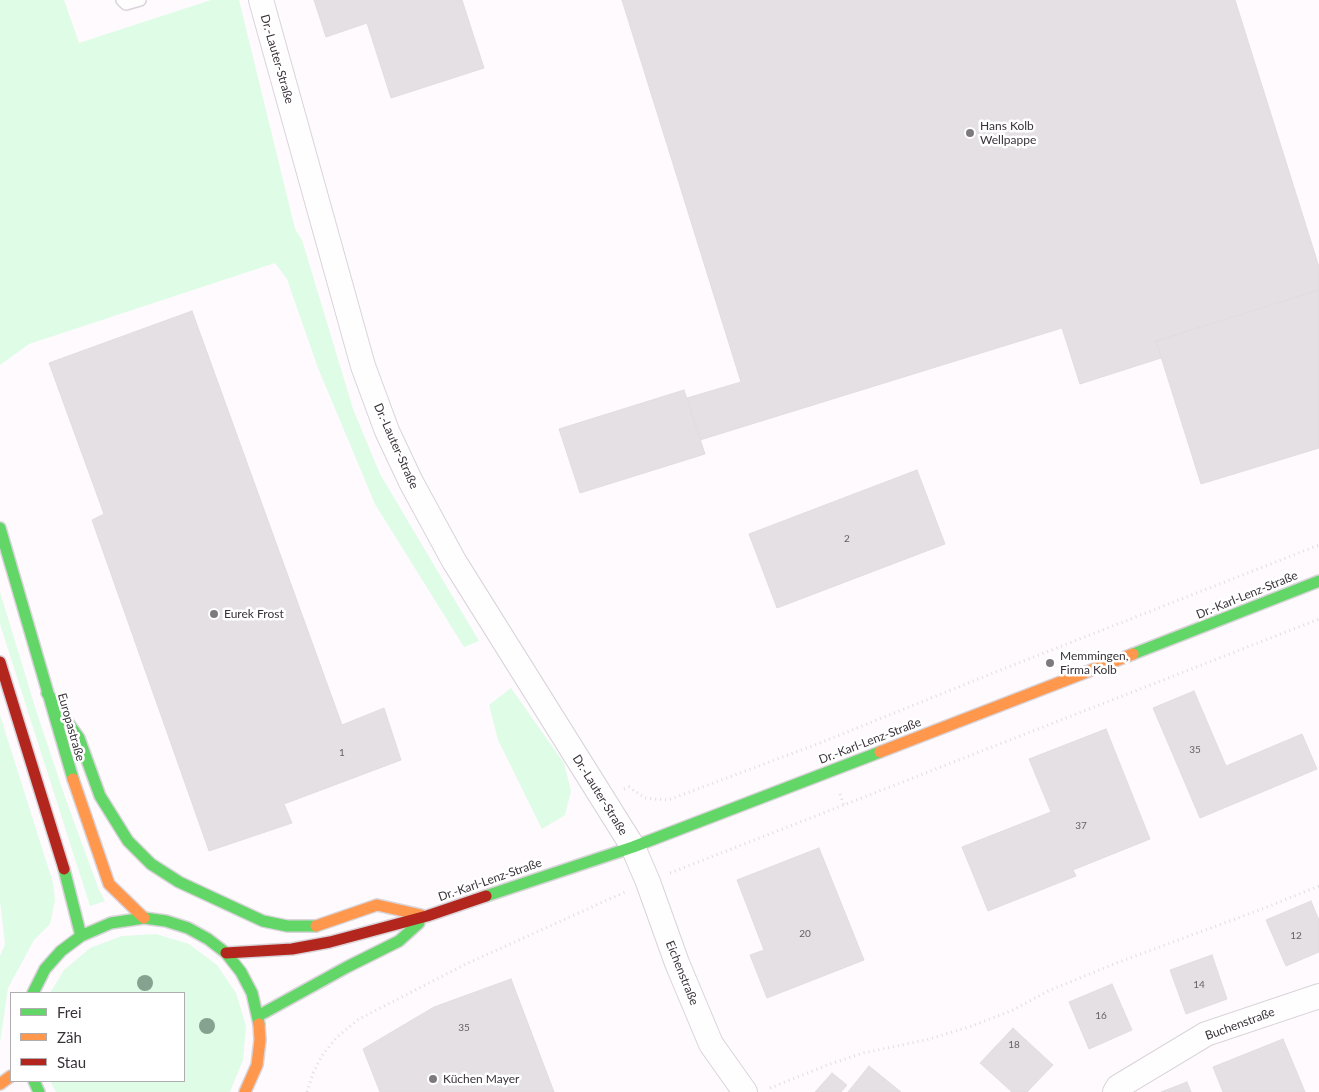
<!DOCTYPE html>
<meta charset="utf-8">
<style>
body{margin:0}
#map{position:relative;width:1319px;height:1092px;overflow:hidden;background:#fefafe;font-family:Lato,sans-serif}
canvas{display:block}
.legend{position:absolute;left:10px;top:992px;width:175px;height:90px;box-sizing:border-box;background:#fff;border:1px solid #b0adb0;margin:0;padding:6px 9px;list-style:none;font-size:15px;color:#393339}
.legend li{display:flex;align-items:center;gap:10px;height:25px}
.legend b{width:25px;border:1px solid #b0adb0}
</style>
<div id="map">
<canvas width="1319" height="1092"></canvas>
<ul class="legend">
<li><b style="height:6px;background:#63d668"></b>Frei</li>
<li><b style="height:6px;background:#ff974d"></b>Zäh</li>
<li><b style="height:6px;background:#b3261e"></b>Stau</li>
</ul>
</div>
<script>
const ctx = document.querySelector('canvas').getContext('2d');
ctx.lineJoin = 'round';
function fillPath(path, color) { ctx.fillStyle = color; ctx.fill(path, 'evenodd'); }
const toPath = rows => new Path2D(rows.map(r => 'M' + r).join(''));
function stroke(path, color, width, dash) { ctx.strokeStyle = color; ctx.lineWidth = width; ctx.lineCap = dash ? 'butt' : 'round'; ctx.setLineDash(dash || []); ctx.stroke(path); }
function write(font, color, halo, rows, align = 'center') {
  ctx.font = font + ' Lato,sans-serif'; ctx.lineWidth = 5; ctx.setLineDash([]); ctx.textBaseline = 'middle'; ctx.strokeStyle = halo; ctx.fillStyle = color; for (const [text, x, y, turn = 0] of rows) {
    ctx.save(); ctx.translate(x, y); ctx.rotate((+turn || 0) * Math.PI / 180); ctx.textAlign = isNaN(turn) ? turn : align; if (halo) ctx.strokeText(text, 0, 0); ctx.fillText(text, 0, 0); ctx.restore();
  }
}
const green = toPath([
 [0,0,64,0,79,43,211,0,239,0,295,229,302,240,353,409,380,474,479,641,464,647,375,504,318,368,287,279,275,263,29,344,0,365],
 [0,592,36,710,66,800,99,890,105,901,90,906,0,624],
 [511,688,564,763,571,791,565,815,542,829,498,740,489,705],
 [0,715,53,883,55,900,50,924,34,940,8,988,0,1043,0,956,5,944,0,901],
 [156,934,189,944,217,965,236,993,246,1026,243,1060,230,1092,56,1092,50,1081,184,1081,184,993,50,993,64,970,90,948,122,936]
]);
const building = toPath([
 [314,0,462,0,484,68,391,98,367,23,326,37,314,0],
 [622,0,1235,0,1319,267,1319,290,1156,341,1161,358,1080,384,1062,328,700,440,687,398,741,382,622,0],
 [1319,290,1319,448,1201,484,1156,341,1319,290],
 [192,311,342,725,384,708,401,760,284,804,292,823,209,851,92,520,104,514,49,363,192,311],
 [684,390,705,454,580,493,559,429,684,390],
 [917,470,945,544,777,608,749,534,917,470],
 [1194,691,1226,766,1302,734,1317,769,1200,818,1153,708,1194,691],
 [1106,729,1150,839,1073,870,1076,876,988,911,962,847,1051,812,1029,759,1106,729],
 [819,848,864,960,767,998,750,955,764,950,737,880,819,848],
 [1311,901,1319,920,1319,952,1286,966,1266,920,1311,901],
 [1212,955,1227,999,1186,1014,1170,970,1212,955],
 [511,979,554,1092,380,1092,363,1049,434,1007,511,979],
 [1112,984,1132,1030,1089,1049,1069,1002,1112,984],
 [1013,1028,1053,1065,1027,1092,1012,1092,980,1063,1013,1028],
 [1283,1039,1305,1092,1223,1092,1213,1067,1283,1039],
 [869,1066,901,1092,848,1092,869,1066],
 [832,1073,847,1085,841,1092,815,1092,832,1073],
 [1187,1082,1191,1092,1161,1092,1187,1082]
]);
const path = toPath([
 [624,789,629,787,645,798,668,800,820,743,998,671,1319,545],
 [840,794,844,805],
 [670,873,1319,619],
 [770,1088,830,1064,863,1053,926,1040,972,1026,1013,1010,1048,991,1119,962,1262,909,1319,886],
 [307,1092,313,1073,323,1054,337,1037,359,1019,466,964,625,892]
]);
const lane = toPath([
 [122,0,126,4,140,0]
]);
const street = toPath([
 [261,0,363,366,387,431,411,482,454,561,633,847,648,882,677,963,711,1044,745,1092],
 [1115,1092,1118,1087,1206,1034,1319,996]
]);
const fast = toPath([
 [0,528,73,779],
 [1133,654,1319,581],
 [47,693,79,738,100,796,128,841,151,864,179,882,263,921,287,926,316,926],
 [64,869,81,936],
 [486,896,633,847,880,752],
 [33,993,45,969,61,951,81,936,111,923,144,918,166,921,188,928,208,939,226,953,241,972,252,993,259,1024],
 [258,1016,347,967,399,941,419,923],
 [34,1081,39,1092]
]);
const slow = toPath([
 [880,752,1133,654],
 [73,779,109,884,144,918],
 [316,926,377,905,421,915],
 [0,1084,11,1076],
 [245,1092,257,1065,260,1040,259,1024]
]);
const jam = toPath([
 [0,662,64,869],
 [226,953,292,949,330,942,427,916,486,896]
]);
const trees = [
 [145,983],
 [207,1026]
];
const markers = [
 [970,133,5,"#7e797e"],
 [214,614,5,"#7e797e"],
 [1050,663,5,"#7e797e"],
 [433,1079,5,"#7e797e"]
];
const numberNames = [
 ["2",847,539],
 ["35",1195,750],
 ["1",342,753],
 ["37",1081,826],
 ["20",805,934],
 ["12",1296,936],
 ["14",1199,985],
 ["16",1101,1016],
 ["35",464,1028],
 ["18",1014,1045]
];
const streetNames = [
 ["Dr.-Lauter-Straße",277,59,74],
 ["Dr.-Lauter-Straße",396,446,66],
 ["Dr.-Karl-Lenz-Straße",1247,595,-22],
 ["Europastraße",71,727,74],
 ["Dr.-Karl-Lenz-Straße",870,741,-21],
 ["Dr.-Lauter-Straße",600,795,58],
 ["Dr.-Karl-Lenz-Straße",490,880,-19],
 ["Eichenstraße",682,973,68],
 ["Buchenstraße",1240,1024,-20]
];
const poiNames = [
 ["Hans Kolb",980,126],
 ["Wellpappe",980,140],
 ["Eurek Frost",224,614],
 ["Memmingen,",1060,656],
 ["Firma Kolb",1060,670],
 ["Küchen Mayer",443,1079]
];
fillPath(green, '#defce6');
fillPath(building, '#e4e0e4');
stroke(building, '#e1dde1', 1);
stroke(lane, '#d9d4d9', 14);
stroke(street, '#d9d4d9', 26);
stroke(fast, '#d9d4d9', 14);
stroke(slow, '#d9d4d9', 14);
stroke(jam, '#d9d4d9', 14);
stroke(path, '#dfdedf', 3, [1, 4]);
stroke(lane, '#fffeff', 11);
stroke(street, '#fffeff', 24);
stroke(fast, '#63d668', 11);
stroke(slow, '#ff974d', 11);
stroke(jam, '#b3261e', 11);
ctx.fillStyle = '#85a190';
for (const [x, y] of trees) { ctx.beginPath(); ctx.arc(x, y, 8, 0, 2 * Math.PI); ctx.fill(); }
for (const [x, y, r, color] of markers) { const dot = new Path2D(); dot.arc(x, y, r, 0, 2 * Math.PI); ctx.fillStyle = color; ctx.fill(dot); stroke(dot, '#fff', 2); }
write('10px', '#666166', null, numberNames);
write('12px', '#393339', '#fff', streetNames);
write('12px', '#393339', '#fff', poiNames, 'left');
</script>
